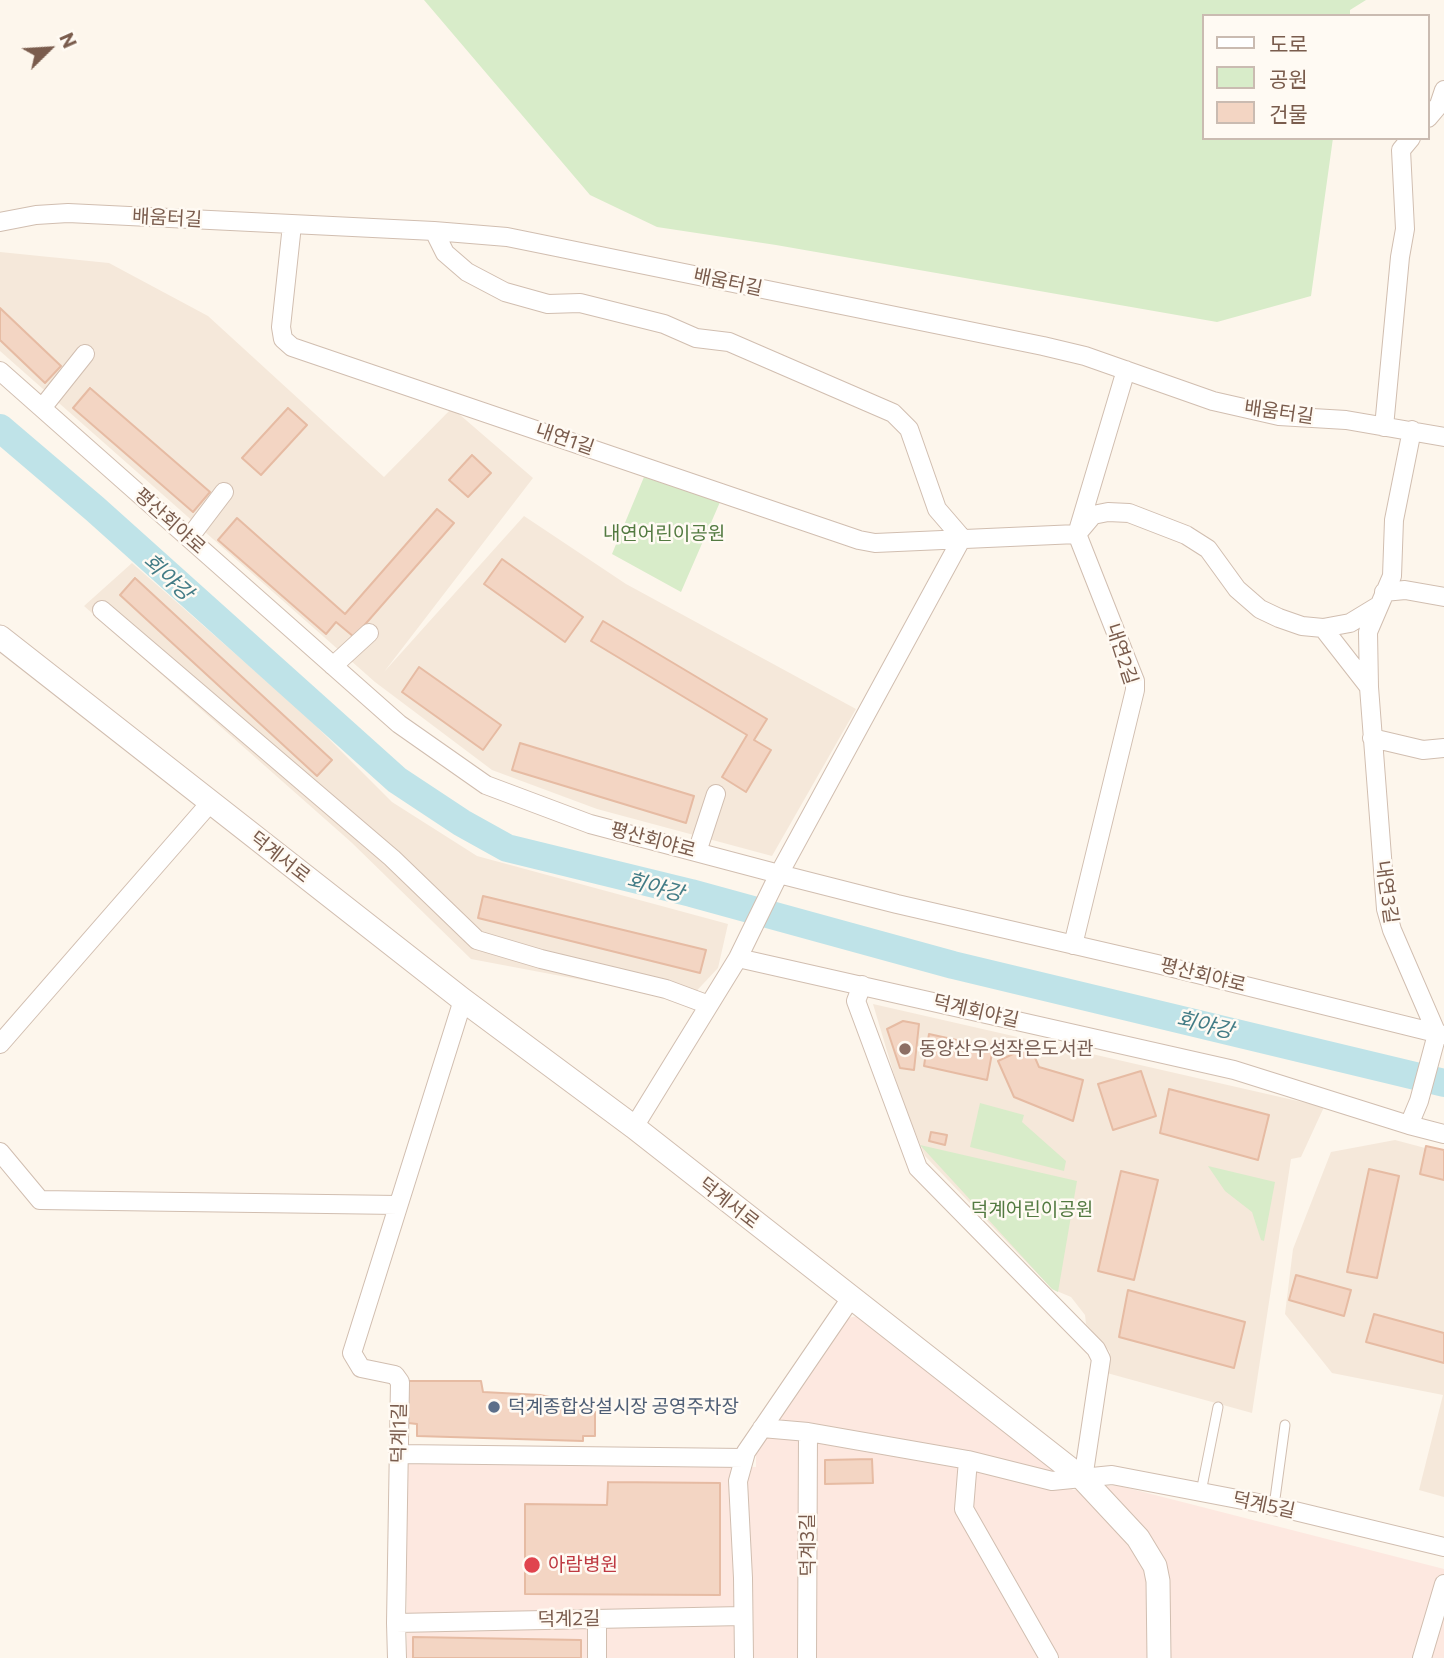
<!DOCTYPE html>
<meta charset="utf-8">
<style>
body{margin:0}
#map{position:relative;width:1444px;height:1658px;overflow:hidden;background:#fdf6ec;font-family:Commissioner,"Noto Sans KR",sans-serif}
canvas{display:block}
.legend{position:absolute;left:1202px;top:14px;width:228px;height:126px;box-sizing:border-box;background:#fffaf3;border:2px solid #cabbb1;margin:0;padding:9px 12px;list-style:none;font-size:21px;color:#7a5c4d}
.legend li{display:flex;align-items:center;gap:14px;height:35px}
.legend b{width:35px;border:2px solid #cabbb1}
.north{position:absolute;left:14px;top:14px;width:70px;height:70px;-webkit-text-stroke:5px #fffaf3;paint-order:stroke;rotate:66deg;font-size:19px;font-weight:700;line-height:28px;text-align:center;color:#7a5c4d}
.north::after{content:'';display:block;margin:auto;width:24px;height:32px;background:#7a5c4d;clip-path:polygon(50% 0,100% 100%,50% 72%,0 100%)}
</style>
<div id="map">
<canvas width="1444" height="1658"></canvas>
<ul class="legend">
<li><b style="height:9px;background:#fff"></b>도로</li>
<li><b style="height:19px;background:#d8ecc9"></b>공원</li>
<li><b style="height:19px;background:#f3d5c3"></b>건물</li>
</ul>
<div class="north">N</div>
</div>
<script>
const ctx = document.querySelector('canvas').getContext('2d');
ctx.lineJoin = 'round';
function fillPath(path, color) { ctx.fillStyle = color; ctx.fill(path, 'evenodd'); }
const toPath = rows => new Path2D(rows.map(r => 'M' + r).join(''));
function stroke(path, color, width, dash) { ctx.strokeStyle = color; ctx.lineWidth = width; ctx.lineCap = dash ? 'butt' : 'round'; ctx.setLineDash(dash || []); ctx.stroke(path); }
function write(font, color, halo, rows, align = 'center') {
  ctx.font = font + ' Commissioner,"Noto Sans KR",sans-serif'; ctx.lineWidth = 5; ctx.setLineDash([]); ctx.textBaseline = 'middle'; ctx.strokeStyle = halo; ctx.fillStyle = color; for (const [text, x, y, turn = 0] of rows) {
    ctx.save(); ctx.translate(x, y); ctx.rotate((+turn || 0) * Math.PI / 180); ctx.textAlign = isNaN(turn) ? turn : align; if (halo) ctx.strokeText(text, 0, 0); ctx.fillText(text, 0, 0); ctx.restore();
  }
}
const residential = toPath([
 [0,252,109,263,208,316,384,477,452,408,533,478,384,672,524,516,626,584,856,709,772,856,597,809,492,770,375,682,0,351],
 [132,563,305,715,392,802,477,856,728,924,718,968,688,1000,471,959,351,842,84,606],
 [873,1004,1324,1107,1301,1157,1291,1159,1252,1413,1107,1373,1110,1352,1086,1324,1085,1315,1071,1297,1052,1289,925,1156,901,1098],
 [1395,1140,1444,1153,1444,1497,1419,1490,1443,1395,1332,1373,1285,1314,1293,1249,1331,1152]
]);
const commercial = toPath([
 [858,1316,1045,1463,1073,1490,1116,1485,1444,1569,1444,1658,407,1658,406,1465,412,1460,756,1467,756,1451,847,1318]
]);
const green = toPath([
 [424,0,1366,0,1350,10,1350,16,1204,16,1204,138,1333,138,1311,296,1217,322,776,245,657,227,590,195],
 [644,477,720,502,681,592,612,554],
 [980,1103,1024,1115,1022,1122,1066,1161,1064,1171,970,1147],
 [920,1145,1077,1181,1058,1292,1052,1289],
 [1208,1166,1275,1182,1264,1241,1261,1240,1252,1212,1225,1191]
]);
const river = toPath([
 [0,428,95,509,397,780,462,823,507,848,691,893,953,965,1444,1083]
]);
const building = toPath([
 [0,308,61,366,45,383,0,340,0,308],
 [90,388,210,492,193,512,73,408,90,388],
 [288,408,307,425,261,475,242,458,288,408],
 [472,455,491,473,468,497,449,480,472,455],
 [437,509,454,523,354,637,336,622,326,634,218,540,237,518,345,614,437,509],
 [502,559,583,617,565,642,484,584,502,559],
 [135,578,332,760,317,776,120,595,135,578],
 [603,621,767,719,754,740,771,750,746,792,722,777,747,735,591,641,603,621],
 [419,667,501,725,483,750,402,692,419,667],
 [520,743,694,796,686,823,512,770,520,743],
 [483,896,706,950,700,973,478,918,483,896],
 [903,1021,919,1024,914,1070,900,1068,887,1029,903,1021],
 [929,1034,993,1048,987,1080,924,1066,929,1034],
 [1030,1046,1039,1067,1083,1080,1073,1121,1014,1097,998,1061,1030,1046],
 [1141,1071,1156,1116,1113,1130,1098,1084,1141,1071],
 [1169,1089,1269,1115,1258,1160,1160,1133,1169,1089],
 [931,1132,947,1135,945,1145,929,1141,931,1132],
 [1426,1146,1444,1150,1444,1180,1420,1174,1426,1146],
 [1369,1169,1399,1176,1377,1278,1347,1272,1369,1169],
 [1121,1171,1158,1180,1134,1280,1098,1271,1121,1171],
 [1296,1275,1351,1290,1344,1316,1289,1300,1296,1275],
 [1128,1290,1245,1322,1234,1368,1119,1337,1128,1290],
 [1374,1314,1444,1333,1444,1363,1366,1342,1374,1314],
 [408,1381,481,1381,483,1392,540,1395,579,1403,581,1411,595,1412,595,1436,583,1436,583,1441,417,1436,417,1424,408,1423,408,1381],
 [872,1459,873,1483,825,1484,825,1460,872,1459],
 [608,1482,720,1483,720,1595,525,1594,525,1504,607,1505,608,1482],
 [413,1637,581,1640,581,1658,413,1658,413,1637]
]);
const service = toPath([
 [1201,1492,1218,1407],
 [1274,1506,1285,1425]
]);
const minor = toPath([
 [1428,118,1439,105,1444,90],
 [0,222,36,215,68,213,434,231,507,237,1043,346,1085,356,1213,401,1279,416,1346,420,1444,437],
 [292,225,281,327,283,339,292,347,859,540,875,543,1077,534,1093,515,1108,512,1129,513,1186,535,1208,549,1237,589,1260,609,1279,618,1302,626,1323,628,1369,687],
 [434,231,445,253,467,272,505,292,548,304,580,303,664,324,696,338,729,342,893,413,909,429,937,509,962,538],
 [0,371,399,724,486,785,590,824,779,874,897,904,1157,964,1444,1035],
 [42,408,85,354],
 [1384,427,1400,257,1405,229,1401,150,1411,138],
 [189,538,224,492],
 [1384,592,1405,590,1444,597],
 [102,610,392,858,477,940,541,959,666,989,709,1005],
 [1323,628,1350,623,1378,606],
 [333,666,369,633],
 [1372,738,1423,750,1444,748],
 [697,852,716,794],
 [1073,945,1135,690,1135,681,1077,534,1126,370],
 [738,958,1234,1070,1409,1125,1444,1134],
 [862,985,856,1001,918,1168,1096,1349,1101,1359,1083,1479],
 [0,1044,210,803],
 [1409,1125,1419,1101,1437,1034,1392,930,1386,909,1369,687,1368,632,1392,576,1394,520,1412,430],
 [634,1127,738,958,779,874,962,538],
 [0,1152,40,1200,398,1205],
 [762,1428,808,1432,968,1460,1052,1481,1112,1475,1274,1506,1444,1547],
 [398,1454,744,1458],
 [968,1460,964,1509,1049,1658],
 [396,1623,743,1616],
 [397,1658,396,1623,400,1382,395,1375,361,1368,352,1353,463,1000],
 [597,1658,597,1619],
 [744,1658,743,1578,738,1481,746,1452,851,1298],
 [807,1658,808,1432],
 [1422,1658,1444,1584]
]);
const tertiary = toPath([
 [0,637,463,1000,634,1127,1083,1479,1138,1538,1155,1566,1158,1581,1159,1658]
]);
const markers = [
 [905,1049,7,"#8d6e63"],
 [494,1407,7,"#5c6f8a"],
 [532,1565,9,"#e0444e"]
];
const streetNames = [
 ["배움터길",167,218,3],
 ["배움터길",728,282,12],
 ["배움터길",1279,412,8],
 ["내연1길",565,439,19],
 ["평산회야로",170,521,42],
 ["내연2길",1122,654,72],
 ["평산회야로",653,840,15],
 ["덕계서로",280,857,38],
 ["내연3길",1387,892,82],
 ["평산회야로",1203,975,14],
 ["덕계회야길",976,1011,13],
 ["덕계서로",729,1203,38],
 ["덕계1길",399,1433,-89],
 ["덕계5길",1264,1505,12],
 ["덕계3길",808,1545,-90],
 ["덕계2길",569,1619,-1]
];
const parkNames = [
 ["내연어린이공원",664,534],
 ["덕계어린이공원",1032,1210]
];
const educationNames = [
 ["동양산우성작은도서관",919,1049]
];
const serviceNames = [
 ["덕계종합상설시장 공영주차장",508,1407]
];
const healthNames = [
 ["아람병원",548,1565]
];
const waterNames = [
 ["회야강",168,577,42],
 ["회야강",655,887,15],
 ["회야강",1205,1025,13]
];
fillPath(residential, '#f5e8da');
fillPath(commercial, '#fde8e0');
fillPath(green, '#d8ecc9');
stroke(river, '#bfe3e8', 28);
fillPath(building, '#f3d5c3');
stroke(building, '#e6bba3', 2);
stroke(service, '#d1beb0', 11);
stroke(minor, '#d1beb0', 20);
stroke(tertiary, '#d1beb0', 25);
stroke(service, '#fff', 9);
stroke(minor, '#fff', 18);
stroke(tertiary, '#fff', 23);
for (const [x, y, r, color] of markers) { const dot = new Path2D(); dot.arc(x, y, r, 0, 2 * Math.PI); ctx.fillStyle = color; ctx.fill(dot); stroke(dot, '#fffaf3', 2.5); }
write('19px', '#7a5c4d', '#fffaf3', streetNames);
write('19px', '#537a41', '#fffaf3', parkNames);
write('19px', '#785e54', '#fffaf3', educationNames, 'left');
write('19px', '#4e5e75', '#fffaf3', serviceNames, 'left');
write('19px', '#be3a42', '#fffaf3', healthNames, 'left');
write('italic 21px', '#437c86', '#fffaf3', waterNames);
</script>
